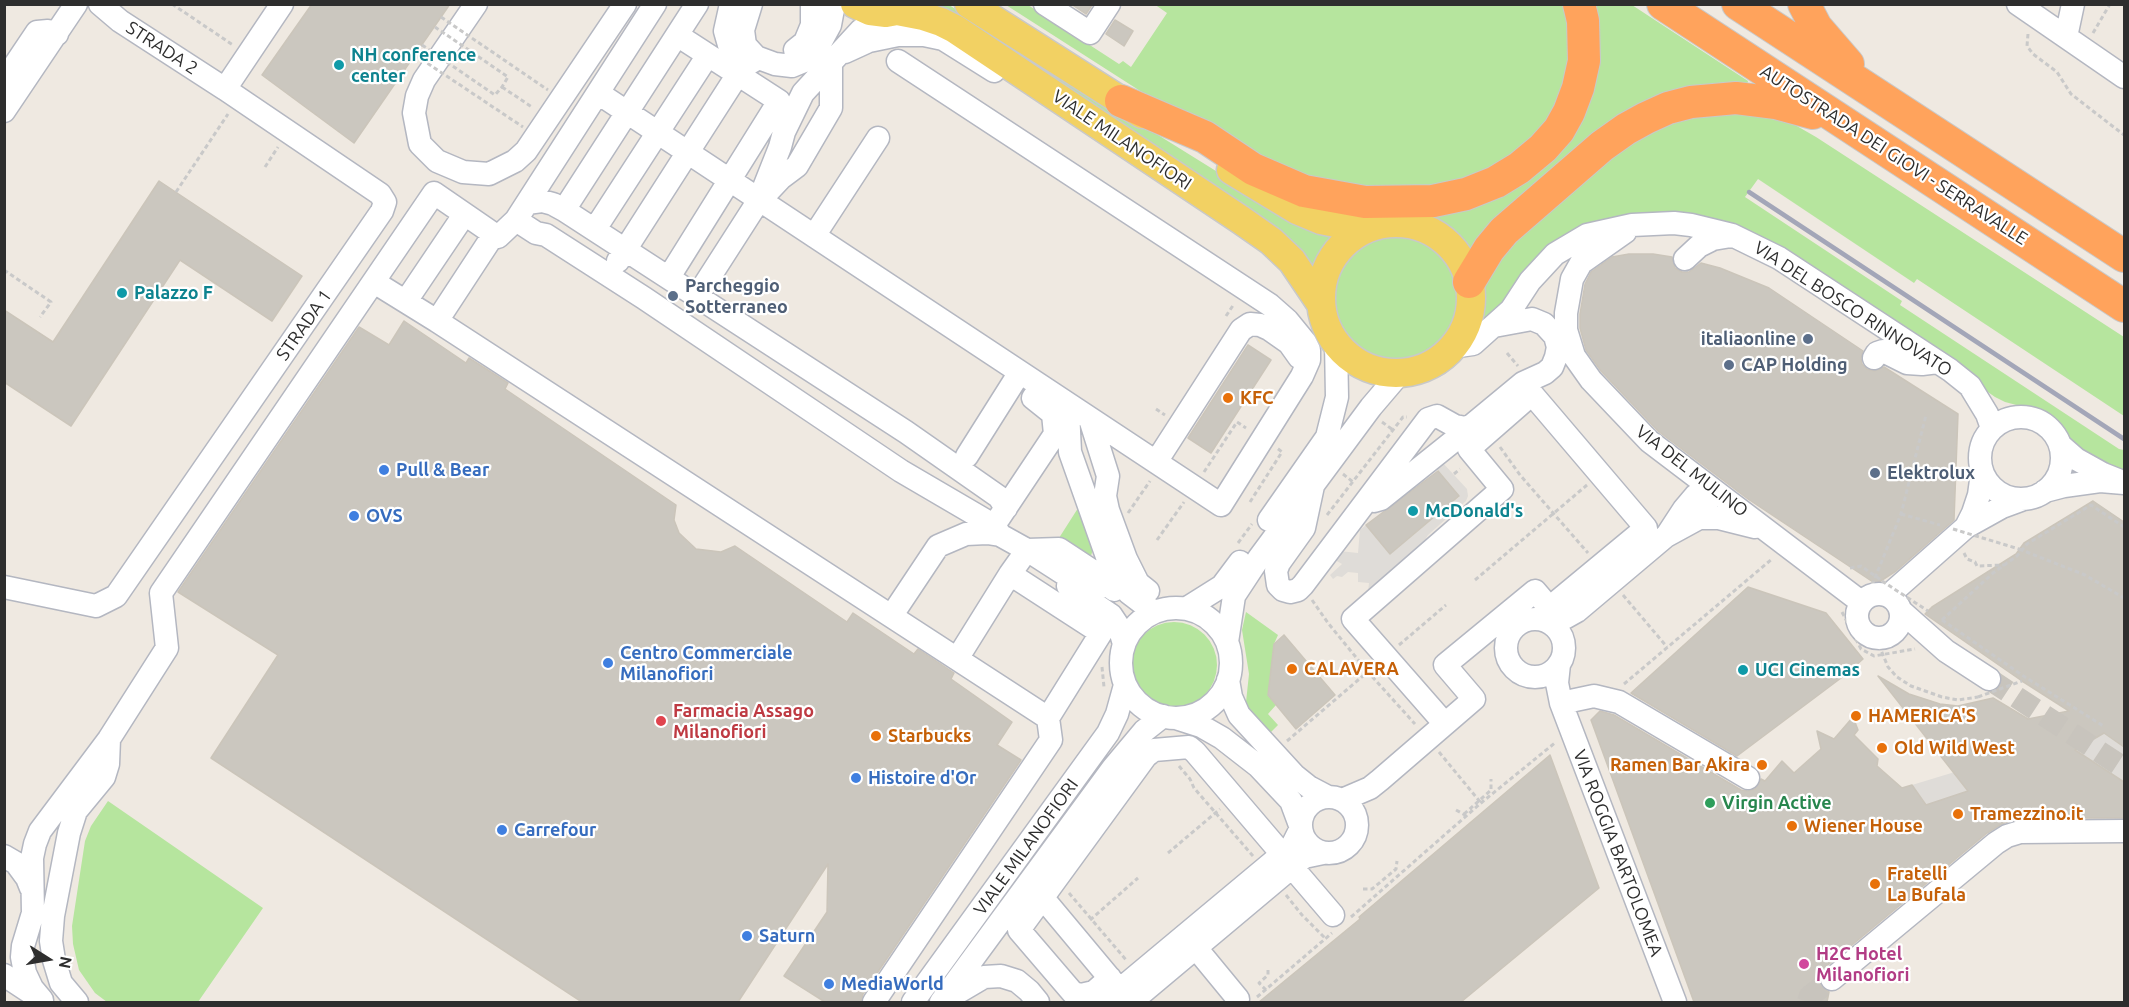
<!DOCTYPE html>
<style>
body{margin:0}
#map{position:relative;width:2129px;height:1007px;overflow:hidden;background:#efe9e1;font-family:Ubuntu,sans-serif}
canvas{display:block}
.frame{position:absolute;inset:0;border:6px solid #2e2e2e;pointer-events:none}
.north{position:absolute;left:18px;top:929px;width:60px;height:60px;-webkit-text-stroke:4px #fff;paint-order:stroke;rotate:101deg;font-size:16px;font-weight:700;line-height:24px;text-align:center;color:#2e2e2e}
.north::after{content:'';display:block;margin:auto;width:21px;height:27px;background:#2e2e2e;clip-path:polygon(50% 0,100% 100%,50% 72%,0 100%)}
</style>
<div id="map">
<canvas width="2129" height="1007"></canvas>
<div class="frame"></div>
<div class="north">N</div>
</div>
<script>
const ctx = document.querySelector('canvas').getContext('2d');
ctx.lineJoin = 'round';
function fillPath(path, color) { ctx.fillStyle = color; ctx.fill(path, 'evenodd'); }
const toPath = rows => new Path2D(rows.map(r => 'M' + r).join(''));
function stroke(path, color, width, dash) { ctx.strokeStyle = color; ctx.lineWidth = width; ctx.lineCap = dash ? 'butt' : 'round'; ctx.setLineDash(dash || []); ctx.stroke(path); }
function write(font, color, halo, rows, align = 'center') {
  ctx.font = font + ' Ubuntu,sans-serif'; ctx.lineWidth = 4.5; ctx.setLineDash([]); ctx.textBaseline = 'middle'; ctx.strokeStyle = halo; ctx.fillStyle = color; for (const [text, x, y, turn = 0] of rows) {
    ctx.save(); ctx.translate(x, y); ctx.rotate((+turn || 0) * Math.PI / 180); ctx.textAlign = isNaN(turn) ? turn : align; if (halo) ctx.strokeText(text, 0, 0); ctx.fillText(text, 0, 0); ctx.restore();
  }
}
const green = toPath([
 [1154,4,1573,5,1568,95,1514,162,1439,190,1355,193,1251,162,1006,5,1028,5,1119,64,1123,61,1131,67,1167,13],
 [931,5,949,5,1269,204,1344,232,1325,252,1314,275],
 [1586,5,1632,5,1748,81,1747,86,1682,98,1474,259,1468,247,1459,239,1429,220,1413,215,1359,207,1544,158],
 [1699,109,1783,118,1816,137,2124,337,2124,416,1917,279,1914,283,1758,179,1745,197,1902,301,1900,305,2119,449,2124,450,2124,474,2071,443,2061,427,2052,418,2043,412,2005,402,1995,397,1780,247,1648,215,1525,280,1469,337,1479,304,1480,283,1490,265,1614,146],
 '1334 297a62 62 0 1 1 124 0a62 62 0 1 1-124 0Z',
 [1080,505,1094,546,1090,559,1059,538],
 [1246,612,1278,635,1274,644,1268,695,1276,705,1268,714,1278,725,1271,732,1249,711,1246,702,1249,674,1242,630],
 '1131 665a43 43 0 1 1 86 0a43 43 0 1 1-86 0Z',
 [108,801,263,908,198,1002,107,1002,95,993,79,970,73,944,72,926,85,841,91,826]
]);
const plaza = toPath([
 [1442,462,1467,489,1468,496,1466,501,1428,535,1420,549,1407,561,1401,561,1394,567,1398,572,1387,578,1384,577,1368,593,1369,583,1358,582,1358,573,1348,572,1342,577,1337,576,1333,579,1330,575,1342,564,1335,560,1339,551,1358,553,1360,530,1366,525,1390,554,1459,497,1436,468],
 [2124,656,2124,780,2013,780,1968,791,1926,805,1912,785,1958,771,2070,753]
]);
const building = toPath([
 [312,4,450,4,354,143,262,75,312,4],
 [1071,4,1092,4,1092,5,1086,14,1071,4],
 [1115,20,1133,31,1124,46,1106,34,1115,20],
 [159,181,302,276,272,321,180,260,71,426,4,382,4,310,53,342,159,181],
 [1629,254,1653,254,1672,257,1675,268,1682,272,1689,272,1701,263,1720,268,1769,288,1863,351,1861,358,1862,364,1867,369,1874,371,1884,367,1958,414,1954,520,1896,571,1876,584,1748,499,1658,431,1601,371,1586,350,1580,328,1580,314,1585,284,1591,272,1612,257,1629,254],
 [404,321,466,363,469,358,508,383,505,389,676,505,674,520,679,533,696,549,721,552,735,546,847,622,853,613,914,654,918,649,954,673,951,679,1012,722,997,745,1021,760,863,994,861,1002,825,1002,784,976,827,912,828,864,738,1002,582,1002,211,758,278,655,178,592,359,327,389,345,404,321],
 [1248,345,1271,360,1211,453,1188,438,1248,345],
 [1438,471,1459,496,1390,554,1366,525,1438,471],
 [2093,501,2124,522,2124,747,2104,733,2075,750,2124,782,2124,818,2015,818,2000,825,1987,833,1823,969,1820,974,1819,981,1822,988,1829,992,1827,1002,1694,1002,1591,720,1600,711,1614,715,1741,790,1748,791,1755,789,1761,779,1765,781,1782,761,1794,773,1821,749,1817,731,1834,739,1853,717,1858,730,1854,735,1878,759,1877,766,1902,788,1912,785,1926,805,1968,791,1878,676,1909,694,1940,704,1958,706,1993,698,2028,719,2069,711,2022,681,1925,614,1932,607,2016,554,2024,543,2093,501],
 [1748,587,1826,613,1863,659,1845,675,1737,756,1631,693,1748,587],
 [1284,635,1335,695,1296,729,1268,695,1274,644,1284,635],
 [1550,755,1599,888,1461,1002,1259,1002,1360,919,1359,917,1550,755]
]);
const minorTunnel = toPath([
 [1989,679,2124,768],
 [1808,1002,1810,996,1832,979]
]);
const path = toPath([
 [172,4,233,45],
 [2093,33,2110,4],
 [2028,34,2027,46,2033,54,2057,72,2071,94,2124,135],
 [502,87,532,107],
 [265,167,278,147],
 [176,192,228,114],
 [4,270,51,302,40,317],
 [1226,316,1234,304],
 [1507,353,1518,366],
 [1156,409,1165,415],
 [1382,422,1393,430],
 [1500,447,1520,475,1588,553],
 [1204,472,1237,422,1246,428],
 [1343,474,1353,482],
 [1454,474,1460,469],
 [1250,502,1282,452,1277,448],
 [1128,513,1150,481],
 [1901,514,1940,525],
 [1327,515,1403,417,1407,417],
 [1157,540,1184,502],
 [1238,543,1252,524],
 [2019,549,2085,575,2124,598],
 [1964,553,1967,559,1975,562,1977,566,2004,565],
 [1850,568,1861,566,1881,580],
 [1475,580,1587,485],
 [1872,585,1901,514,1926,415],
 [1623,595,1667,647],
 [1312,600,1328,623,1368,672,1415,724],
 [1842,612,1861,649,1874,656,1915,649],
 [1942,620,1993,573,2017,556,2027,544,2091,505,2124,527],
 [1942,620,2025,677,2105,727],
 [1876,638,1888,667,1897,677,1911,686,1942,697,1958,700,1978,697],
 [1399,645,1446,605],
 [1102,667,1104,687],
 [1624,684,1772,559],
 [1287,741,1371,669],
 [1439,752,1481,803],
 [1179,766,1190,779,1194,788,1253,856],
 [1491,789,1491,779],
 [1456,810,1465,815],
 [1464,814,1491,790],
 [1168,853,1220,809],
 [1363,889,1372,889,1396,869,1397,861],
 [1069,893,1127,961],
 [1286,895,1302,915,1326,939],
 [1351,917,1481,803,1556,742],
 [1090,920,1138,878],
 [1266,990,1259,983,1268,975,1268,970],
 [1257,997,1332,933]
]);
const minor = toPath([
 [100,4,120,21,225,89],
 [476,4,424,80,417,96,414,113,420,144,437,161,463,172,489,174,515,161,526,151,625,4],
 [731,4,725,31,729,45,737,55,752,62],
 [751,4,743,30,745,45,756,57,775,64,792,66,804,61,817,49,830,25,834,4],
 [1045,4,1090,33,1109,4],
 [2018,4,2124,77],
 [2066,37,2073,4],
 [795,50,805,42,812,25,812,4],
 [845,52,869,41,898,35,924,35,943,39,994,71],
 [4,81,37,32,48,31,57,34],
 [598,93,1221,505,1302,376,1309,360,1309,350,1305,342,1287,320,1270,305,898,61],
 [4,111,76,4],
 [765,195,781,178,797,166,831,108,831,64],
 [527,203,542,201,553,204,564,210,906,432,999,497,1006,508],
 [564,210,697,4],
 [516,220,536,233,546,235,644,298,901,471,995,526,1000,535,1027,550,1083,586,1101,587],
 [595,229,708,55],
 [1625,232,1581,263,1572,279,1566,313,1566,330,1574,356,1591,380,1649,441,1861,602],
 [814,236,878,138],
 [1685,259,1699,246,1713,239,1731,236],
 [618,261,738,74],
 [669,277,779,101,677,35],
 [374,282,437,321,494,234],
 [698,295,759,200,780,147,784,132,803,93,861,30,886,13],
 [406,301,464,215],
 [437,321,1048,718],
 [1452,347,1473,344,1511,310,1530,281,1555,254,1587,235,1632,225,1674,223,1691,225,1732,235,1779,258,1950,370,1970,386,1987,414,1992,428],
 [1874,358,1877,353,1883,351,1907,363,1922,364,1938,362],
 [1068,410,1070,452,1111,568,1129,593,1154,612],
 '1980 458a41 41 0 1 1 82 0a41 41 0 1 1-82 0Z',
 [1090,419,1108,476,1105,496,1108,510,1126,559,1138,583,1148,591],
 [2060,445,2076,459,2103,474,2118,480],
 [967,456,1020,372],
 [1156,462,1241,330,1250,324,1260,325,1269,329,1289,343,1299,357],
 [1313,486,1304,528,1279,563,1276,571,1278,585,1283,590,1290,592,1298,590,1303,585,1428,419,1437,416,1455,426,1466,428,1471,426,1523,383,1545,373,1552,367,1556,357,1558,347,1555,336,1544,324,1532,319,1494,326],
 [2045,491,2064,486,2100,481,2124,483],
 [1374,501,1381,499,1476,423],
 [999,518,1055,434,1053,414,1033,398,1041,386],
 [1699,518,1719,518,1755,527],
 [1269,520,1327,437,1337,397,1336,343],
 [1966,527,1973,513,1979,495,1982,473],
 [1667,535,1684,509,1695,496,1708,486],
 [1027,550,1059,549,1097,574,1114,590],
 [1068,586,1111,615,1119,627,1124,644],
 [4,587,96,606,116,596,382,211,385,202,380,194,225,89,282,4],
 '1857 616a22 22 0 1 1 44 0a22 22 0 1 1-44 0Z',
 [1889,595,1966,527,2002,507,2021,500],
 [1187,608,1222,586,1240,562],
 '1121 663a55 55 0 1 1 110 0a55 55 0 1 1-110 0Z',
 [1901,611,1946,651,1989,679],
 [894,612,938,546,966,534,987,533,1000,535],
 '1506 648a29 29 0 1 1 58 0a29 29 0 1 1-58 0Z',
 [1550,623,1561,620,1577,611,1666,536,1699,518,1706,506,1708,486],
 [1227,642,1234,596,1259,558,1371,407,1400,373],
 [957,659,1010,574],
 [1559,664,1557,683,1561,703,1675,1002],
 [1228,680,1231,697,1239,715,1294,775,1309,787,1328,797],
 [1561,703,1594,696,1619,702,1748,778],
 '1301 825a28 28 0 1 1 56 0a28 28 0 1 1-56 0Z',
 [1342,800,1370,788,1380,780,1474,699,1445,665,1535,591,1547,605,1553,605,1646,528,1532,394,1469,449,1502,489,1353,619,1445,724],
 [4,856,16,863,27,878,31,888],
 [1292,867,1333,915],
 [1042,897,1118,988],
 [1196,948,1238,999],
 [4,975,36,996],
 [1110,978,1094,992,1081,995,1073,993,1019,930,1146,756,1154,750,1189,747,1195,752,1282,854],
 [1832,979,1996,843,2007,836,2020,832,2124,831],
 [950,997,984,977,1001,976,1017,981,1029,991,1038,1002],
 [42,1000,32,988,25,973,22,957,23,946,33,913,32,858,35,844,40,831,109,739,167,648,161,593,434,193,498,237,516,220,655,4],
 [77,1002,61,983,54,960,51,941,53,916,69,833,76,811,104,777,108,764,109,739],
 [874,1002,1051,740,1048,718,1101,633,1010,574,1027,550],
 [913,1002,1108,733,1117,714,1125,685],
 [941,1002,1113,768,1144,731,1163,716],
 [1105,1002,1292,846,1301,828,1291,801,1258,766,1222,738,1201,726,1176,718],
 [1131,1002,1304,857,1323,853]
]);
const major = toPath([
 [855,4,870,11,886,13,897,11,909,4],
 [969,4,1142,114],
 [897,11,923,16,941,22,955,29,1241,220,1271,241,1292,261,1321,304],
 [1231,170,1297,210,1321,220,1365,229],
 '1321 298a75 75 0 1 1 150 0a75 75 0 1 1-150 0Z'
]);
const highway = toPath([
 [1663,4,2124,306],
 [1738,4,2124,256],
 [1804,4,1816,27,1848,64],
 [1121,101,1205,137,1253,169,1304,191,1365,202,1433,201,1466,194,1496,182,1519,168,1543,148,1559,130,1569,112,1578,88,1584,61,1583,21,1579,4],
 [1469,282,1489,249,1504,231,1602,146,1626,129,1646,118,1668,108,1691,102,1736,98,1776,103,1813,113]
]);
const rail = toPath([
 [1749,192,2124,439]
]);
const pathBridge = toPath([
 [441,17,548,90],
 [422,45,495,95,502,87,508,77,435,27],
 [415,55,523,127],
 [1953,529,2019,549],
 [1882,581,1928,611],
 [1978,697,2022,681]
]);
const markers = [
 [339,65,6,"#0f9aa8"],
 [122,293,6,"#0f9aa8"],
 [673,296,6,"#5c6f8a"],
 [1808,339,6,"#5c6f8a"],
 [1729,365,6,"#5c6f8a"],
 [1228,398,6,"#e8710a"],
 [384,470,6,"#3f7fe0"],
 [1875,473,6,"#5c6f8a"],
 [1413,511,6,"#0f9aa8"],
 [354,516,6,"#3f7fe0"],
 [608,663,6,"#3f7fe0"],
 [1292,669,6,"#e8710a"],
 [1743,670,6,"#0f9aa8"],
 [1856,716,6,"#e8710a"],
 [661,721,6,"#e0444e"],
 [876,736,6,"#e8710a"],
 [1882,748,6,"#e8710a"],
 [1762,765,6,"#e8710a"],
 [856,778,6,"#3f7fe0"],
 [1710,803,6,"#2e9e5b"],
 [1958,814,6,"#e8710a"],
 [1792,826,6,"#e8710a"],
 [502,830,6,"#3f7fe0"],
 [1875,884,6,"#e8710a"],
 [747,936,6,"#3f7fe0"],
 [1804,964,6,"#d1479c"],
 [829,984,6,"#3f7fe0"]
];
const streetNames = [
 ["STRADA 2",162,48,33],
 ["VIALE MILANOFIORI",1122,140,34],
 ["AUTOSTRADA DEI GIOVI - SERRAVALLE",1894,155,33],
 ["VIA DEL BOSCO RINNOVATO",1853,309,33],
 ["STRADA 1",304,325,-55],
 ["VIA DEL MULINO",1692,471,38],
 ["VIALE MILANOFIORI",1026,847,-54],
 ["VIA ROGGIA BARTOLOMEA",1618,853,69]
];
const cultureNames = [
 ["NH conference",351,55],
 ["center",351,76],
 ["Palazzo F",134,293],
 ["McDonald's",1425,511],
 ["UCI Cinemas",1755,670]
];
const serviceNames = [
 ["Parcheggio",685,286],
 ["Sotterraneo",685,307],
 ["italiaonline",1796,339,"right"],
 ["CAP Holding",1741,365],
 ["Elektrolux",1887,473]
];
const foodNames = [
 ["KFC",1240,398],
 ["CALAVERA",1304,669],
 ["HAMERICA'S",1868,716],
 ["Starbucks",888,736],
 ["Old Wild West",1894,748],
 ["Ramen Bar Akira",1750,765,"right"],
 ["Tramezzino.it",1970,814],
 ["Wiener House",1804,826],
 ["Fratelli",1887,874],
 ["La Bufala",1887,895]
];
const shopNames = [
 ["Pull & Bear",396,470],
 ["OVS",366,516],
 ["Centro Commerciale",620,653],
 ["Milanofiori",620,674],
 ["Histoire d'Or",868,778],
 ["Carrefour",514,830],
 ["Saturn",759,936],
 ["MediaWorld",841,984]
];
const healthNames = [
 ["Farmacia Assago",673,711],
 ["Milanofiori",673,732]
];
const leisureNames = [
 ["Virgin Active",1722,803]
];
const hotelNames = [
 ["H2C Hotel",1816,954],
 ["Milanofiori",1816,975]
];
fillPath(green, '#b6e59e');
fillPath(plaza, '#dfdcd8');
fillPath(building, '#cbc7bf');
stroke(building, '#cbc5ba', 1.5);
stroke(minorTunnel, '#c8c4bd', 22, [22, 11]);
stroke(minor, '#b4b7c1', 25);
stroke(major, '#c9c9c9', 31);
stroke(highway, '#c9c9c9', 34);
stroke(path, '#c9c9c9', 3, [4.5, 3]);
stroke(minor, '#fff', 22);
stroke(major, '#f2d163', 28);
stroke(highway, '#ffa35c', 32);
stroke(rail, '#a3a6b8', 4.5);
stroke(pathBridge, '#c9c9c9', 3, [4.5, 3]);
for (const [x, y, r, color] of markers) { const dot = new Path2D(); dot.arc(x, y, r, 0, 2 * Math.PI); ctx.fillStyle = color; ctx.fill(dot); stroke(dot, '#fff', 2); }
write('18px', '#2e2e2e', '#fff', streetNames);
write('bold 18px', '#0d838f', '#fff', cultureNames, 'left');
write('bold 18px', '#4e5e75', '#fff', serviceNames, 'left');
write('bold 18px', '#c56008', '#fff', foodNames, 'left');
write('bold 18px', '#366cbe', '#fff', shopNames, 'left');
write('bold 18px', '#be3a42', '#fff', healthNames, 'left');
write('bold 18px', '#27864d', '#fff', leisureNames, 'left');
write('bold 18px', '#b23c85', '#fff', hotelNames, 'left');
</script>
